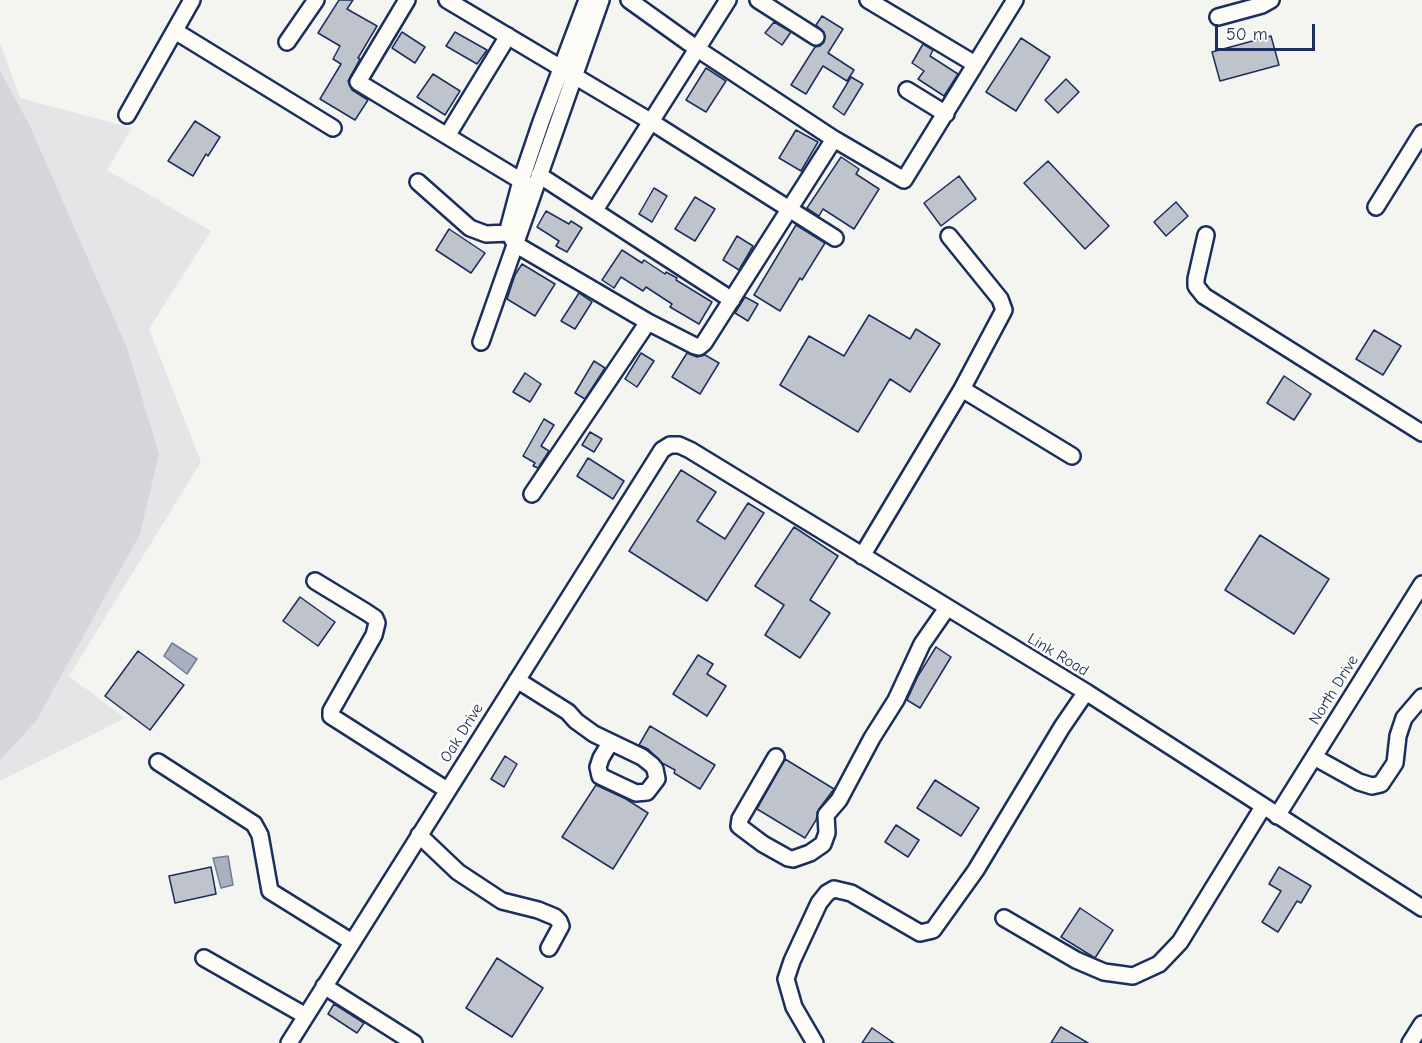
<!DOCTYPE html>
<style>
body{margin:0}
#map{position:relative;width:1422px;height:1043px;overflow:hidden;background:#f4f4f1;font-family:"Comic Neue",sans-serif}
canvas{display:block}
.scale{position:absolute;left:1215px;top:24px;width:100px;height:27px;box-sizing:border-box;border:3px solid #1b2f5e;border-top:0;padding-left:8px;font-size:18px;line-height:21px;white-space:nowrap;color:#1b2f5e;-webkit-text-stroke:4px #fdfcf7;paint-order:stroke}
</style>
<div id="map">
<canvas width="1422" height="1043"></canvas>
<div class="scale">50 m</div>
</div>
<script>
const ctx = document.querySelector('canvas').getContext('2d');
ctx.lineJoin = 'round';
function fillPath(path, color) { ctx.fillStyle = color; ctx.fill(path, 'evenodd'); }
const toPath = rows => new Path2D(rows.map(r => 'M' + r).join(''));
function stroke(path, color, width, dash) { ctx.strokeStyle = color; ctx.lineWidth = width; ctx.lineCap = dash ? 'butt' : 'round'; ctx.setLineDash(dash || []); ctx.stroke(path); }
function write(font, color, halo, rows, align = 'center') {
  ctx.font = font + ' "Comic Neue",sans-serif'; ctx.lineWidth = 5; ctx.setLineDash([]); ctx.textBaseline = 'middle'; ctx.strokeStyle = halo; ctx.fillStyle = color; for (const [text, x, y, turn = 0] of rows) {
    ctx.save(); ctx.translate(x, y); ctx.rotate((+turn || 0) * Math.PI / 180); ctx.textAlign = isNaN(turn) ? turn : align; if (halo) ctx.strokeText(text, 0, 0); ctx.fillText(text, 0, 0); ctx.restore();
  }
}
const built = toPath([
 [0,43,20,98,132,128,107,170,211,231,149,329,201,462,69,676,125,718,0,781]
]);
const green = toPath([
 [0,71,29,124,127,348,159,454,140,534,36,721,0,760]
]);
const water = toPath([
 [172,643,197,659,187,674,164,656,172,643],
 [228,856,233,885,221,888,213,858,228,856]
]);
const building = toPath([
 [339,0,353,0,347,9,377,26,358,58,360,59,348,81,352,90,368,100,355,120,320,99,341,64,333,59,340,46,318,33,339,0],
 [822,16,843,29,828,53,854,70,847,81,823,66,806,94,791,85,815,47,820,46,824,42,824,32,816,25,822,16],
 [774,22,791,32,782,45,765,33,774,22],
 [402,32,425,47,415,63,392,48,402,32],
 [455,32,487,50,477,64,446,46,455,32],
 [1271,36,1279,65,1220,81,1212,52,1271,36],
 [1021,38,1050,57,1016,111,986,92,1021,38],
 [923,44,933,50,930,56,958,74,944,96,918,79,924,71,912,63,923,44],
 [706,68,726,81,706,112,686,100,706,68],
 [433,74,460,91,445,115,417,97,433,74],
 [851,77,863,84,844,115,833,107,851,77],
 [1066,79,1079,92,1058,113,1045,100,1066,79],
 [195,121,220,137,208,156,206,154,193,176,168,161,195,121],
 [796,130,818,142,801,171,779,158,796,130],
 [841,157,859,169,856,174,879,189,854,229,823,209,819,216,807,208,841,157],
 [1048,161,1109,226,1085,249,1024,183,1048,161],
 [959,176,976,199,941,226,924,203,959,176],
 [654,188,667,196,652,222,639,214,654,188],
 [695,197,715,209,695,241,675,229,695,197],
 [1176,202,1188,216,1166,236,1154,222,1176,202],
 [546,211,569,224,571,221,582,228,567,252,556,246,559,241,537,227,546,211],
 [796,225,825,243,802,280,800,278,780,311,754,295,796,225],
 [449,229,485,253,471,273,436,250,449,229],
 [737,236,753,246,739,270,723,260,737,236],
 [622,250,642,263,644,260,665,274,666,272,677,278,676,280,712,302,699,324,670,307,672,304,646,287,643,291,621,277,614,288,602,280,622,250],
 [522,264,555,284,535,316,507,299,515,275,522,264],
 [579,293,592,302,575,329,561,321,579,293],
 [745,297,758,304,748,321,735,313,745,297],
 [869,315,910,339,916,329,940,344,910,392,890,379,858,432,780,385,809,336,844,356,869,315],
 [1374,330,1401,346,1383,375,1356,359,1374,330],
 [641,353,654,361,637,387,625,379,641,353],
 [687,353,697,357,705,355,719,363,700,394,672,377,687,353],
 [594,361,605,368,585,399,575,393,594,361],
 [525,373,541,384,530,402,513,392,525,373],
 [1284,376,1311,394,1294,420,1267,403,1284,376],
 [544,419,554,425,541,446,549,451,538,468,533,466,535,463,523,456,544,419],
 [590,432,602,439,594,452,582,445,590,432],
 [588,458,624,481,613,499,577,476,588,458],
 [681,470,716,492,697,521,725,539,748,503,764,513,707,601,629,551,681,470],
 [794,527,838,556,810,600,830,613,800,658,765,635,784,605,755,586,794,527],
 [1260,535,1329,579,1294,634,1225,590,1260,535],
 [300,597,335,622,318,646,283,621,300,597],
 [936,647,951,657,920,708,907,700,918,676,936,647],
 [138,651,184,685,150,730,105,696,138,651],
 [698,655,713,664,707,674,726,686,707,716,673,694,698,655],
 [650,726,715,765,700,789,674,773,675,770,662,763,648,749,639,745,650,726],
 [505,756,517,764,504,787,491,779,505,756],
 [785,759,834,789,819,809,816,820,805,838,757,809,785,759],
 [935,780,979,808,961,836,917,808,935,780],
 [596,785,626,799,648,813,613,869,562,837,596,785],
 [896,825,919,840,908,857,885,842,896,825],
 [211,867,216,894,175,903,169,876,211,867],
 [1279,867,1311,886,1301,903,1297,901,1278,932,1262,922,1281,891,1269,884,1279,867],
 [1080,908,1113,930,1095,958,1061,937,1080,908],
 [497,958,543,988,512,1037,466,1008,497,958],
 [334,1004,364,1023,357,1033,328,1014,334,1004],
 [1061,1027,1088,1043,1051,1043,1061,1027],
 [872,1028,894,1043,862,1043,872,1028]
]);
const minor = toPath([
 [407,0,358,82,528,185],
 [447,0,650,121,835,238],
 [587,0,541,122,521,181,509,226,509,233,515,244,648,322,695,346,699,347,704,343,834,139],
 [629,0,696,48,834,139,904,180,1015,0],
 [758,0,816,37],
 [868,0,975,64],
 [1218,17,1262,5,1271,0],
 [175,31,333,128],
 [287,42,316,0],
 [907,90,946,114],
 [127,115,192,0],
 [447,136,508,36],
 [539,175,732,300],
 [418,182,470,228,486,234,509,233],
 [1376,207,1422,133],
 [595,210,728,0],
 [1206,235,1196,279,1196,286,1204,296,1422,433],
 [481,342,601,0],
 [962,389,1072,456],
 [532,494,648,322],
 [862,556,962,389,1004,310,1000,299,949,236],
 [315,581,366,612,375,618,377,623,374,635,331,711,331,716,447,790],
 [517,680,568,712,576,721,594,734,642,757,652,765,655,769,657,779,647,792,636,793,600,776,598,767,601,758,610,743],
 [776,757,740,819,739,826,763,844,788,858,793,859,810,853,823,844,827,833,826,815,839,800,872,738,896,700,922,644,947,608],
 [1314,757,1359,782,1372,786,1381,784,1395,763,1398,736,1404,718,1422,697],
 [158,762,254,824,260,835,270,891,352,942],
 [1277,816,1422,584],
 [419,835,458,872,502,901,538,910,555,917,559,921,561,926,549,948],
 [1004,918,1076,960,1104,972,1133,976,1159,964,1180,942,1263,807],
 [204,958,306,1016],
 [324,986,414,1043],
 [289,1043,662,450,670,445,679,445,690,450,1086,692,1422,908],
 [815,1043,794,1007,786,979,792,961,819,903,827,893,834,889,851,893,920,933,933,930,976,870,1062,727,1086,692],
 [1410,1043,1422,1024]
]);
const streetNames = [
 ["Link Road",1058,655,31],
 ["North Drive",1334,690,-58],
 ["Oak Drive",462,733,-58]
];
fillPath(built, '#e4e5e6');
fillPath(green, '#d4d6db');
fillPath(water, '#aab0bf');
stroke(water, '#717c98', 1.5);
fillPath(building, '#bfc3cc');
stroke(building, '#1b2f5e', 1.5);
stroke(minor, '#1b2f5e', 20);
stroke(minor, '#fdfcf7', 15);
write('16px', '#1b2f5e', '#fdfcf7', streetNames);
</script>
